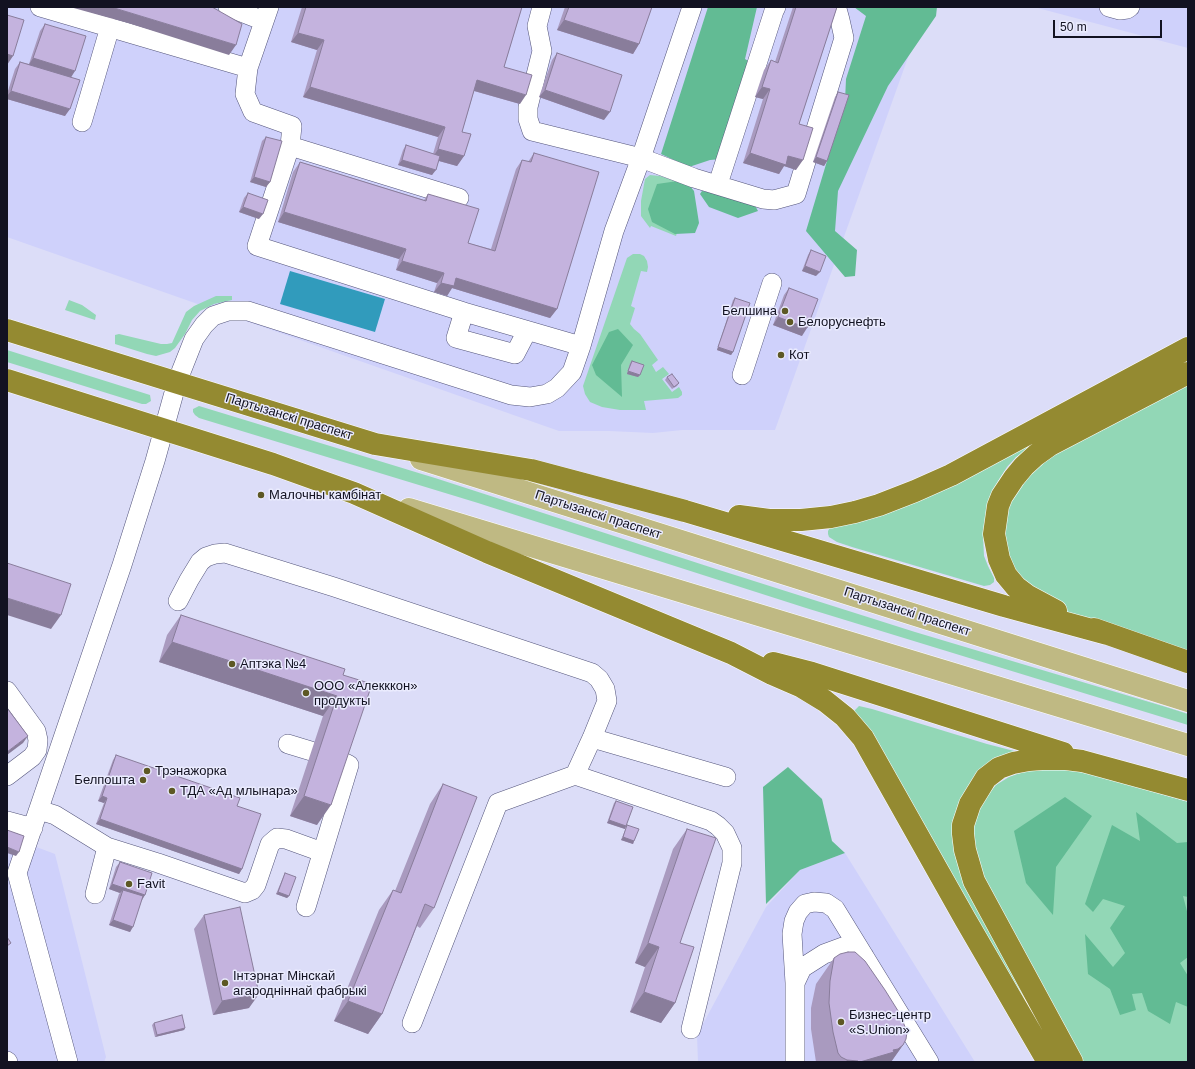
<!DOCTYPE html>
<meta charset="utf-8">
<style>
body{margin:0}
#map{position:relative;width:1195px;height:1069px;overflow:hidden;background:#dcddf8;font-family:Arial,sans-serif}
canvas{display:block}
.frame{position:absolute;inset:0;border:8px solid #121221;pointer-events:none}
.scale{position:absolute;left:1053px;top:20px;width:109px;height:18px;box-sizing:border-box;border:2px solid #121221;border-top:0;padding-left:5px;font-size:12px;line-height:14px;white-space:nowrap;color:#121221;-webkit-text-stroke:3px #eaebfe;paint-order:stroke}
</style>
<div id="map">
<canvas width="1195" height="1069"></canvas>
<div class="frame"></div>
<div class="scale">50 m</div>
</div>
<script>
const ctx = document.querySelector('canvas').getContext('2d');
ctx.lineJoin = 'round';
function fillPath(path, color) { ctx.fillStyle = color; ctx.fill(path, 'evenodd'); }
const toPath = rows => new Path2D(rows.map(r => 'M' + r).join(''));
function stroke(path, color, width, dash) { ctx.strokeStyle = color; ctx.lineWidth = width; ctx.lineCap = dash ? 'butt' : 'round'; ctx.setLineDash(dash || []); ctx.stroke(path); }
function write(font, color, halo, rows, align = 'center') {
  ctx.font = font + ' Arial,sans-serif'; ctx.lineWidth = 3; ctx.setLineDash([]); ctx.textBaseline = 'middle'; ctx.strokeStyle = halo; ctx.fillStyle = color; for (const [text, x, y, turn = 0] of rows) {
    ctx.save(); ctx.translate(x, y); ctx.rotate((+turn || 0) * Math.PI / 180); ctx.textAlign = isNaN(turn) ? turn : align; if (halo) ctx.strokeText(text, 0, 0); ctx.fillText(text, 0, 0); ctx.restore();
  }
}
const built = toPath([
 [7,7,926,7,775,430,682,430,653,433,609,431,559,431,7,237],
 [1034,7,1188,7,1188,48],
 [7,836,55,854,106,1057,104,1062,7,1062],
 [845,853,975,1062,698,1062,697,1035,766,907,800,870]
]);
const green = toPath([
 [650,175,660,176,691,186,676,236,651,226,650,228,641,216,641,201,645,179],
 [633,254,640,254,644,256,647,261,648,267,647,272,641,271,631,306,635,308,630,324,634,329,640,334,658,360,652,365,656,372,663,367,669,374,662,379,672,392,679,387,682,392,682,395,678,398,644,401,646,410,620,410,602,407,590,402,585,394,583,386,627,258],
 [216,296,232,296,232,300,214,304,200,311,192,320,185,334,175,348,170,352,156,356,147,354,115,344,115,335,119,334,161,344,167,344,172,343,186,312,194,306],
 [69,300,82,305,96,315,95,320,65,310],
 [7,350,150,395,151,401,146,404,142,404,7,362],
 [1188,381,1188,652,1065,612,1025,588,1002,548,1011,496,1048,456],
 [1103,402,1016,457,1007,467,998,481,993,492,986,513,983,535,984,556,988,566,994,578,994,582,990,585,984,586,852,547,837,542,829,537,828,534,828,531,831,526,925,498,957,484],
 [199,406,435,478,716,569,915,632,1166,707,1188,714,1188,725,806,608,478,503,199,418,195,415,193,412,193,409],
 [859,706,872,709,987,744,1018,752,1015,758,955,820,1065,1062,1058,1062,854,711],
 [1041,769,1071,770,1099,776,1188,802,1188,1062,1081,1062,1003,924,971,846,974,819,987,796,996,785,1009,777,1026,771]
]);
const forest = toPath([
 [708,7,757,7,745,59,760,68,733,158,710,160,689,167,661,154],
 [854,7,937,7,936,16,888,86,838,191,835,231,857,250,855,276,845,277,806,231,845,101,846,79,866,16],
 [685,180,694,191,699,223,695,233,675,234,652,222,648,209,657,184],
 [702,191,752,200,758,211,738,218,709,207,700,194],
 [618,329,633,345,621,365,622,397,596,375,592,365,609,332],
 [788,767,822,799,832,841,845,853,800,870,766,904,763,787],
 [1065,797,1092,816,1056,867,1053,915,1026,883,1014,831],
 [1136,812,1177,843,1188,842,1188,897,1183,896,1188,915,1188,957,1180,963,1188,976,1188,1007,1176,1002,1170,1024,1148,1011,1142,993,1132,994,1136,1010,1120,1015,1110,989,1088,974,1085,934,1113,967,1125,953,1110,928,1125,906,1103,899,1093,912,1085,904,1112,825,1140,841]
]);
const water = toPath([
 [290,271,385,299,375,332,280,304]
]);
const minor = toPath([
 [40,7,248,68],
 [228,7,264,21],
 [269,7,248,68,245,94,253,112,292,126,290,146],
 [542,7,537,26,542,51,528,107,528,119,532,131,641,158,694,178,763,199,774,200,796,194,844,38,840,20,837,9,830,7],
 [1109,7,1120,10,1127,9,1130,7],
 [82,122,110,27],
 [718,184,774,11,776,7],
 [459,198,290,146,257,246,464,312],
 [527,331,515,354,456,338,464,312,581,346],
 [742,375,772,283],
 [178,601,189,580,200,562,206,557,215,554,225,553,334,587,592,673,599,679,605,689,607,701,592,738,575,775],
 [7,691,36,731,38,740,37,750,32,757,7,776],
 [592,738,726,777],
 [288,744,311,751],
 [39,810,55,815,107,847,95,894],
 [7,821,33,828],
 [107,847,158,863,245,893,252,890,256,885,270,844,277,838,286,839,322,852],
 [306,907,349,765,339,760],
 [795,983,802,968,824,954,843,947,851,947,864,956],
 [412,1023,498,803,575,775,711,821,718,826,725,833,732,848,732,863,691,1029],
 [7,1061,8,1062],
 [68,1062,17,873,122,565,155,461,177,382,194,339,204,325,213,316,228,311,248,311,511,395,530,397,547,394,557,388,572,372,581,346,614,231,641,158,692,7],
 [795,1062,795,983,792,934,794,921,798,912,805,904,814,902,826,903,835,909,929,1062]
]);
const major = toPath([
 [421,459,1188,701],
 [409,509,1188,745]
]);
const highway = toPath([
 [7,330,375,444,531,470,685,511,1004,606,1107,634],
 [7,380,273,464,354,493,487,552,731,653,772,674,802,687,825,701,845,717,863,738,965,919,1048,1062],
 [739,516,769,520,801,520,831,517,855,512,879,505,915,491,951,475,1188,348],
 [1056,611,1028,596,1016,587,1006,575,999,559,994,534,998,506,1002,496,1014,478,1024,466,1036,455,1050,445,1188,373],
 [1094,629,1188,662],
 [773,663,812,673,1063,753],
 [1072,1062,974,881,965,850,963,834,963,825,970,804,986,778,999,768,1013,763,1029,760,1042,759,1066,759,1082,761,1188,790]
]);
const wall = toPath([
 [302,7,522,7,504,67,520,104,474,91,462,132,464,156,457,166,439,161,432,175,398,165,403,150,406,145,433,154,438,137,303,97,317,50,291,42],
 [565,7,652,7,639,44,633,54,557,30],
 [793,7,837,7,799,124,796,170,784,166,779,174,743,163,763,99,755,97,764,70,771,60,775,62],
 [45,24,71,77,65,116,7,99,7,94,15,69,20,62,29,64,40,31],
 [557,53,604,120,539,97,552,60],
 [838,92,827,161,824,166,813,162,835,97],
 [266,137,270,182,266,187,250,182,262,141],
 [534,153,557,309,550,318,452,288,447,296,434,292,437,283,396,270,399,259,278,222,293,172,300,162,424,200,428,194,468,243,491,249,516,169,522,160,528,162],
 [248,193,259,219,239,212,244,198],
 [811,250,816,276,802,271,808,255],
 [789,288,802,336,773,325,784,295],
 [735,298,733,352,731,355,717,350,733,300],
 [632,361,640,375,638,377,627,374,630,363],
 [667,377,679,383,677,386,672,389,665,380],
 [181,615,343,675,317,825,290,816,323,716,159,662,167,635],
 [116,755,237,806,242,869,239,874,96,824,104,803,98,801,113,760],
 [443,784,434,908,420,928,417,926,382,1014,368,1034,334,1021,379,910,393,890,395,891,430,804],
 [616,801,626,826,625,829,607,823,614,803],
 [627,825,634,841,633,844,621,840,626,828],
 [687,829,680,943,675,1003,661,1023,630,1012,645,967,635,963,673,849],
 [120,862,145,895,142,899,130,932,109,925,119,894,120,893,109,889,116,867],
 [285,873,289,896,287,898,276,894,284,875],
 [204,915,249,1008,213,1015,194,929],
 [834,958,903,1045,891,1062,816,1062,811,1029,811,1008,816,984],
 [154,1023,185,1028,184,1030,155,1037,152,1025]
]);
const shadedWall = toPath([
 [70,7,111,7,134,14,236,45,229,55,128,23],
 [564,20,639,44,633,54,557,30],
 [298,33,324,40,317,50,291,42],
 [7,54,13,56,7,65],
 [33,58,75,71,70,79,28,66],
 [477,80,526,95,520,104,471,90],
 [310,87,445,127,438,137,303,97],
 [762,87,770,89,763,99,755,97],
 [545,90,610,112,604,120,539,97],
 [11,91,70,109,65,116,7,99,7,96],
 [438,149,464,156,457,166,432,159],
 [750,153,788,156,803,160,796,170,784,166,779,174,743,163],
 [816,157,827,161,824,166,813,162],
 [402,160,436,170,432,175,398,165],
 [254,177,270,182,266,187,250,182],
 [243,207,263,214,259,219,239,212],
 [284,212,406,249,399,259,278,222],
 [402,261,444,273,437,283,396,270],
 [805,266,820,272,816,276,802,271],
 [456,278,557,309,550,318,452,288,447,296,434,292,441,283],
 [778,317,807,328,802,336,773,325],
 [718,347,733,352,731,355,717,350],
 [628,371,640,375,638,377,627,374],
 [7,598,61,615,51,629,7,615],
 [172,642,337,696,323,716,159,662],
 [28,736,23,743,7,755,7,752],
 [102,796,107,798,104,803,98,801],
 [304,796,331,805,317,825,290,816],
 [100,819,242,869,239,874,96,824],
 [609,820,626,826,625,829,607,823],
 [623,837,634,841,633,844,621,840],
 [7,847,19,852,16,856,7,853],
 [112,884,145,895,142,900,123,890,120,893,109,889],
 [278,892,289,896,287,898,276,894],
 [113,920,133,927,130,932,109,925],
 [648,943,659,947,645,967,635,963],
 [644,992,675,1003,661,1023,630,1012],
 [259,994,249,1008,213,1015,222,1001],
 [348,1001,382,1014,368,1034,334,1021],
 [185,1028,184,1030,155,1037,157,1035],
 [903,1045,891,1062,860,1062],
 [847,1060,858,1061,857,1062,846,1062]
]);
const building = toPath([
 [111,7,212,7,242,24,236,45,134,14,111,7],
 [306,7,522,7,504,67,532,75,526,95,477,80,462,132,471,134,464,156,438,149,445,127,310,87,324,40,298,33,306,7],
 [569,7,652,7,639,44,564,20,569,7],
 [796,7,837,7,799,124,813,128,803,160,788,156,786,165,750,153,770,89,762,87,771,60,778,63,796,7],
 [7,15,24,20,13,56,7,54,7,15],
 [45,24,86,36,75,71,33,58,45,24],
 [557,53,622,75,610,112,545,90,557,53],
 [20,62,80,80,70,109,11,91,20,62],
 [838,92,849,95,827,161,816,157,838,92],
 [266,137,282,141,270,182,254,177,266,137],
 [406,145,440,156,436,170,402,160,406,145],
 [534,153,599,172,557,309,456,278,454,286,441,283,444,273,402,261,406,249,284,212,300,162,426,201,428,194,479,209,468,243,495,251,522,160,531,162,534,153],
 [248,193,268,200,263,214,243,207,248,193],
 [811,250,826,256,820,272,805,266,811,250],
 [789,288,818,299,807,328,778,317,789,288],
 [735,298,750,303,733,352,718,347,735,298],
 [632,361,644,365,640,375,628,371,632,361],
 [672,374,679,383,674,387,667,377,672,374],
 [7,563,71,584,61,615,7,598,7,563],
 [181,615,345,669,343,675,372,684,331,805,304,796,337,696,172,642,181,615],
 [7,708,28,736,7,752,7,708],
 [116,755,240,798,237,806,261,814,242,869,100,819,107,798,102,796,116,755],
 [443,784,477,797,434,908,425,904,382,1014,348,1001,393,890,401,893,443,784],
 [616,801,633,807,626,826,609,820,616,801],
 [627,825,639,829,634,841,623,837,627,825],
 [687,829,716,838,680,943,694,947,675,1003,644,992,659,947,648,943,687,829],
 [7,830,24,836,19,852,7,847,7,830],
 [120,862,152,873,145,895,112,884,120,862],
 [285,873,296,877,289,896,278,892,285,873],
 [123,890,143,896,133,927,113,920,123,890],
 [240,907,259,994,222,1001,204,915,240,907],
 [7,937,11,943,7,946,7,937],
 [848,952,855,952,865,961,885,990,900,1014,907,1032,906,1039,903,1045,898,1049,893,1050,894,1052,860,1062,858,1062,858,1061,847,1060,841,1057,838,1053,833,1032,829,1003,830,981,834,958,840,954,848,952],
 [182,1015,185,1028,157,1035,154,1023,182,1015]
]);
const markers = [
 [785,311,4,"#5d5824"],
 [790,322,4,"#5d5824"],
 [781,355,4,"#5d5824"],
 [261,495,4,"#5d5824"],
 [232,664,4,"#5d5824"],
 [306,693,4,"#5d5824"],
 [147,771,4,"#5d5824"],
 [143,780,4,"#5d5824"],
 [172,791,4,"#5d5824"],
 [129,884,4,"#5d5824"],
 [225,983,4,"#5d5824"],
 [841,1022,4,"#5d5824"]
];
const poiNames = [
 ["Белшина",777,311,"right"],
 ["Белоруснефть",798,322],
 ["Кот",789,355],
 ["Малочны камбінат",269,495],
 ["Аптэка №4",240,664],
 ["ООО «Алекккон»",314,686],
 ["продукты",314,701],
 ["Трэнажорка",155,771],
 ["Белпошта",135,780,"right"],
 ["ТДА «Ад млынара»",180,791],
 ["Favit",137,884],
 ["Інтэрнат Мінскай",233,976],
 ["агародніннай фабрыкі",233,991],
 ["Бизнес-центр",849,1015],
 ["«S.Union»",849,1030]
];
const streetNames = [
 ["Партызанскі праспект",289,417,17],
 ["Партызанскі праспект",598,515,18],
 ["Партызанскі праспект",907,612,18]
];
fillPath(built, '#cfd1fb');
fillPath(green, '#92d7b6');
fillPath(forest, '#62bb94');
fillPath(water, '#319bbc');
stroke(minor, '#55567c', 20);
stroke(major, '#fff', 23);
stroke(highway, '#fff', 23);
stroke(minor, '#fff', 19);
stroke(major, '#bfb983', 22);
stroke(highway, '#948a31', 22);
fillPath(wall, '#a99abf');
fillPath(shadedWall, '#897d9b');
fillPath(building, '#c4b3de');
stroke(building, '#897d9b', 1);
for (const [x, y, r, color] of markers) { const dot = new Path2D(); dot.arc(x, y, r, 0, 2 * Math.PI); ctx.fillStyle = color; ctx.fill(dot); stroke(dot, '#eaebfe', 1.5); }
write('13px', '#121221', '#eaebfe', poiNames, 'left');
write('13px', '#121221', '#eaebfe', streetNames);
</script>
